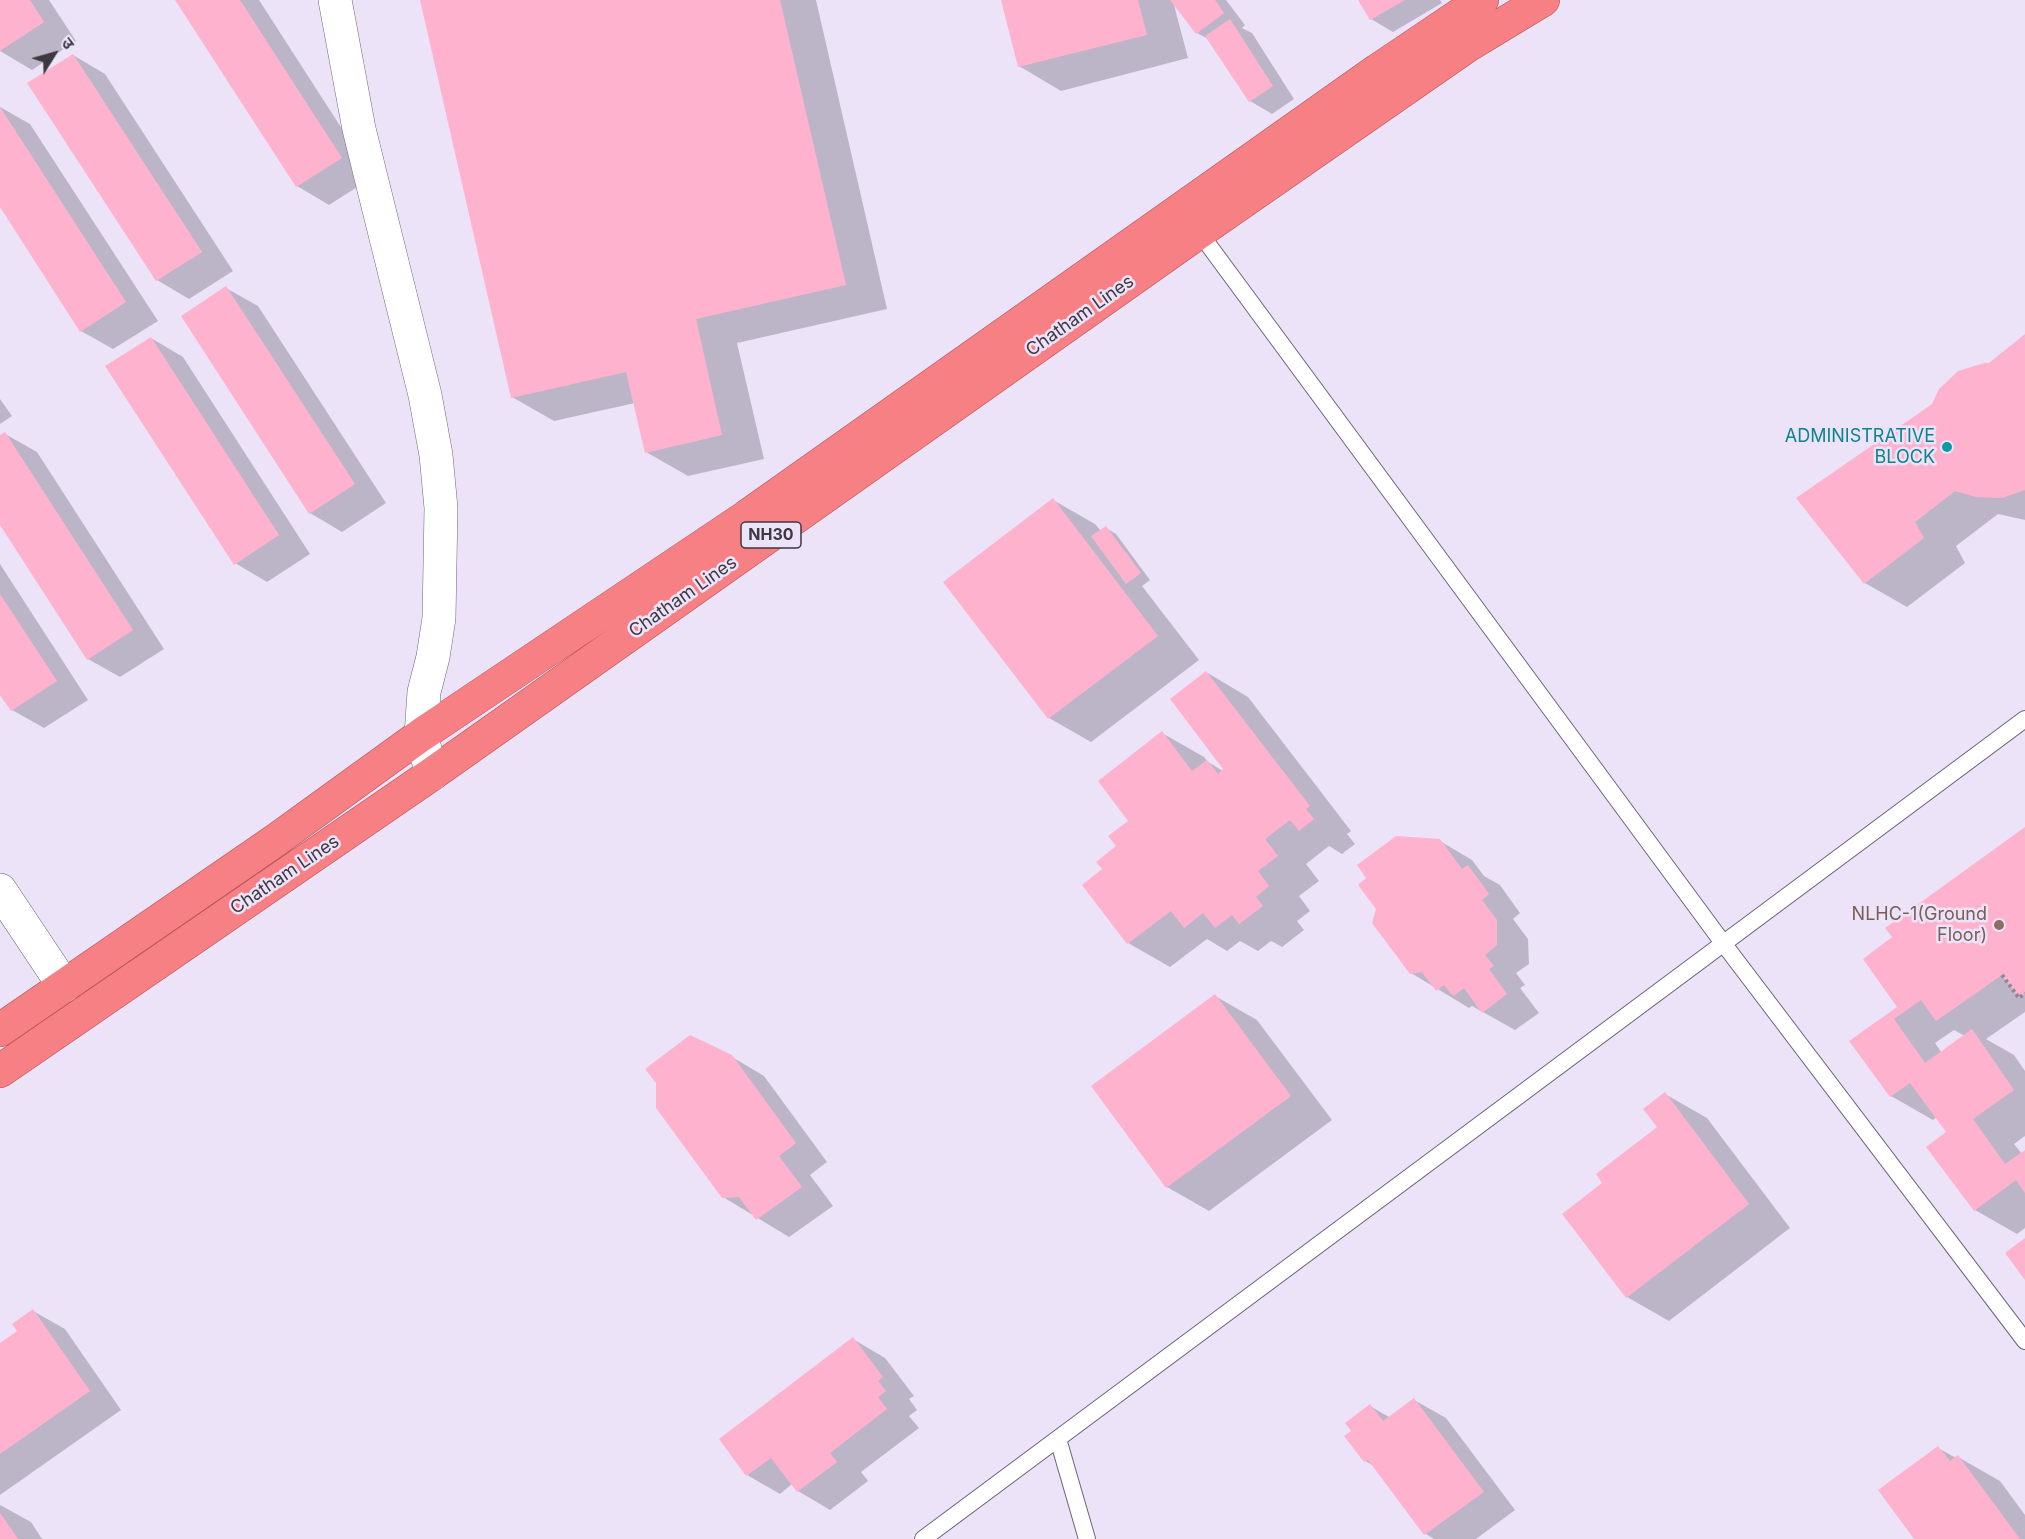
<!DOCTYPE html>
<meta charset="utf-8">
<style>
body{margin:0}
#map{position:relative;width:2025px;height:1539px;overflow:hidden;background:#ece3f9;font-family:Inter,"Noto Sans Devanagari",sans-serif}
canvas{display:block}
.north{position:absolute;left:24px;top:24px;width:60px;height:60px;-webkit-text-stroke:4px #ece3f9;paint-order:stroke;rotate:53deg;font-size:16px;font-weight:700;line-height:24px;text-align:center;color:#3d3942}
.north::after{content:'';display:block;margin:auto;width:21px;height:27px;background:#3d3942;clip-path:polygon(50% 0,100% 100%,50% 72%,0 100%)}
</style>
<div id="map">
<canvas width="2025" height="1539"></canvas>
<div class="north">उ</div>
</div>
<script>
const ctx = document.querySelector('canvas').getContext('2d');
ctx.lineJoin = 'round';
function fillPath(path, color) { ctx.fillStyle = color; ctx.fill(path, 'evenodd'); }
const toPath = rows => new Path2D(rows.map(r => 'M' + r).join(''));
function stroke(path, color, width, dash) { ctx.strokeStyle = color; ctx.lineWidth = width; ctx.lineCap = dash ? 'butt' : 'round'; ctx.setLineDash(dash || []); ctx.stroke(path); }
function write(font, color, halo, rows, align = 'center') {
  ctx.font = font + ' Inter,sans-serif'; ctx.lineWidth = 5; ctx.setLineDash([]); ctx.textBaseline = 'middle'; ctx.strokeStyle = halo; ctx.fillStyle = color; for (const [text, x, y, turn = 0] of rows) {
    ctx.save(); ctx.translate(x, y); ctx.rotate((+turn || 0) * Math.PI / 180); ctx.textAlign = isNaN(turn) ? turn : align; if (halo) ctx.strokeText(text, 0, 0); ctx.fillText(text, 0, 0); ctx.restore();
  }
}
const shadow = toPath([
 [0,0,49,0,76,41,32,70,0,51],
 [177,0,259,0,373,177,329,205,297,186],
 [421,0,816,0,887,309,737,343,764,459,688,476,646,452,635,403,554,421,512,397],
 [1002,0,1226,0,1245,25,1242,28,1252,33,1294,99,1272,114,1250,101,1210,40,1197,33,1173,1,1188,58,1061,91,1019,66],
 [1360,0,1440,0,1442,3,1393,32,1371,19],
 [73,55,105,74,233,271,189,299,157,280],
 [0,107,30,124,158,321,113,349,81,331,0,204],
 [226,288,258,306,386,503,342,532,310,513],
 [2025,336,2025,520,1998,514,1956,546,1965,563,1907,607,1865,583,1989,365],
 [151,338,183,357,310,554,267,582,235,563],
 [0,399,12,416,0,424],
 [5,434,37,452,164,649,120,677,88,659,0,522,0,437],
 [1053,500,1095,524,1101,531,1106,528,1116,534,1150,580,1142,586,1199,660,1091,742,1049,718],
 [0,564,88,700,44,728,12,710,0,692],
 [1206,672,1248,697,1351,831,1347,834,1355,844,1342,854,1329,846,1306,864,1319,881,1299,896,1310,911,1297,921,1304,930,1282,947,1271,941,1258,951,1240,941,1227,951,1207,939,1170,967,1128,943,1104,870,1118,847,1130,821,1162,733,1204,757,1208,762,1223,771,1225,769],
 [2025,828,2025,1012,1986,1039,2014,1055,2025,1071,2025,1136,2014,1144,2022,1154,2025,1152,2025,1228,2017,1234,1975,1210,1948,1132,1937,1117,1933,1120,1891,1096,1851,1042,1899,1007,1894,938],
 [1954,1030,1965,1036,1942,1053,1935,1043],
 [1440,841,1472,860,1484,876,1500,885,1520,913,1513,919,1528,939,1529,964,1516,973,1525,985,1520,988,1539,1013,1515,1030,1472,1006,1469,1008,1411,973],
 [1215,996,1257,1020,1332,1120,1209,1211,1167,1187,1093,1087],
 [732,1057,764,1076,827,1162,810,1175,833,1206,789,1237,723,1197],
 [1665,1094,1707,1118,1790,1228,1669,1321,1627,1297,1605,1183,1659,1128],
 [33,1311,65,1329,121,1410,0,1495,0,1345,19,1332],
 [853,1339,885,1358,914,1396,909,1399,917,1410,909,1416,919,1428,861,1472,868,1481,830,1510,798,1491,792,1484,780,1494,747,1475,721,1440],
 [1414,1400,1446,1418,1515,1510,1476,1539,1434,1539,1426,1534,1376,1467,1365,1461,1353,1431,1370,1406,1389,1417],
 [1938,1448,1956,1458,1958,1457,2000,1481,2025,1515,2025,1539,1916,1539],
 [0,1505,31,1522,42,1539,0,1539]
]);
const building = toPath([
 [0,0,30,0,44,22,0,51],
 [175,0,240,0,342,158,296,187],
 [420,0,780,0,846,285,696,319,722,435,645,453,626,372,511,398],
 [1001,0,1138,0,1147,35,1018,67],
 [1170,0,1215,0,1224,13,1196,34],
 [1358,0,1405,0,1370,20],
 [1230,19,1273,86,1249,102,1205,36],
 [73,54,202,252,156,281,27,83],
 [0,107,126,302,80,332,0,207],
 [226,286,355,484,309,514,181,316],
 [2025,334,2025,490,2002,498,1976,497,1955,491,1915,522,1924,538,1864,584,1796,498,1932,404,1939,389,1958,371,1984,363,1989,363],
 [151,337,279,535,234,565,105,366],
 [5,432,133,630,87,660,0,525,0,435],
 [1053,498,1158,636,1048,719,943,582],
 [1106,526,1141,573,1126,584,1091,536],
 [0,594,57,681,11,711,0,695],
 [1206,671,1310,806,1306,809,1314,819,1299,831,1290,820,1265,839,1278,856,1258,871,1269,886,1256,897,1263,906,1239,924,1232,915,1215,928,1203,913,1184,928,1171,911,1127,944,1082,885,1102,869,1096,862,1116,846,1108,836,1128,821,1098,781,1162,731,1192,771,1207,760,1218,774,1223,769,1170,699],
 [2025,827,2025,993,2019,998,2002,975,1936,1021,1921,1000,1894,1019,1925,1063,1972,1029,2014,1090,1973,1119,2005,1164,2025,1150,2025,1193,2016,1180,1974,1211,1926,1147,1946,1132,1910,1083,1890,1097,1849,1041,1897,1007,1863,959,1892,937,1885,928],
 [1396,836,1440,839,1462,869,1468,865,1489,894,1482,900,1497,920,1497,945,1485,955,1494,966,1489,969,1507,994,1482,1013,1464,988,1453,996,1444,985,1436,991,1422,972,1410,974,1372,923,1376,909,1358,885,1366,878,1357,865],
 [1215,994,1291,1096,1166,1188,1091,1086],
 [690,1035,732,1055,796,1143,779,1156,802,1187,756,1220,739,1197,722,1198,656,1108,656,1083,645,1069],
 [1665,1092,1749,1204,1626,1298,1562,1214,1602,1183,1596,1174,1657,1127,1643,1109],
 [2025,1238,2025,1280,2005,1253],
 [33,1309,90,1391,0,1454,0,1343,17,1331,12,1324],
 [853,1337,883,1377,878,1381,886,1391,878,1397,887,1409,830,1453,837,1462,797,1492,771,1458,746,1476,719,1439],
 [1414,1398,1484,1492,1424,1535,1368,1460,1364,1462,1344,1436,1351,1431,1345,1423,1370,1404,1383,1421],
 [1938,1446,1950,1461,1958,1455,2020,1539,1914,1539,1878,1490],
 [0,1513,18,1539,0,1539]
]);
const path = toPath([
 [2002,975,2019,998,2025,993]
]);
const service = toPath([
 [1196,228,1723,943,2025,1341],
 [1058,1439,1087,1539],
 [923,1539,2025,719]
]);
const minor = toPath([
 [0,890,64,986]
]);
const tertiary = toPath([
 [335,0,359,129,425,395,436,455,441,508,439,618,433,657,424,692,421,735,432,774]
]);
const trunk = toPath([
 [0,1030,276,840,421,735,746,517,1378,70,1482,0],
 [0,1071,432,774,1199,232,1467,46,1543,0]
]);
const markers = [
 [1947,447,6,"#0f9aa8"],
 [1999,925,6,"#8d6e63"]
];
const shields = [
 [771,535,60]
];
const shieldNames = [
 ["NH30",771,535]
];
const streetNames = [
 ["Chatham Lines",1080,316,-35],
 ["Chatham Lines",683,597,-35],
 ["Chatham Lines",285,875,-34]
];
const cultureNames = [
 ["ADMINISTRATIVE",1935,437],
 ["BLOCK",1935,458]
];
const educationNames = [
 ["NLHC-1(Ground",1987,915],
 ["Floor)",1987,936]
];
fillPath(shadow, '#0003');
fillPath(building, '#ffb2cd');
stroke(service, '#6c6477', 18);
stroke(minor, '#6c6477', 34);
stroke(tertiary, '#6c6477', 34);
stroke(trunk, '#b35358', 34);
stroke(path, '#8d8796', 4, [3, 3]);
stroke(service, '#fff', 16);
stroke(minor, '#fff', 33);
stroke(tertiary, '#fff', 33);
stroke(trunk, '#f68083', 33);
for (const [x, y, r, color] of markers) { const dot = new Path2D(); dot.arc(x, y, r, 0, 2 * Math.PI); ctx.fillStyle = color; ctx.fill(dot); stroke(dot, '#ece3f9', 2); }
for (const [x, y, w] of shields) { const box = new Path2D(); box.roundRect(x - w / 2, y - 13, w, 26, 4.5); ctx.fillStyle = '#ece3f9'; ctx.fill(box); stroke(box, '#3d3942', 1.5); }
write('bold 16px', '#3d3942', null, shieldNames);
write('18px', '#3d3942', '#ece3f9', streetNames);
write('18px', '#0d838f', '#ece3f9', cultureNames, 'right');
write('18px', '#785e54', '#ece3f9', educationNames, 'right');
</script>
